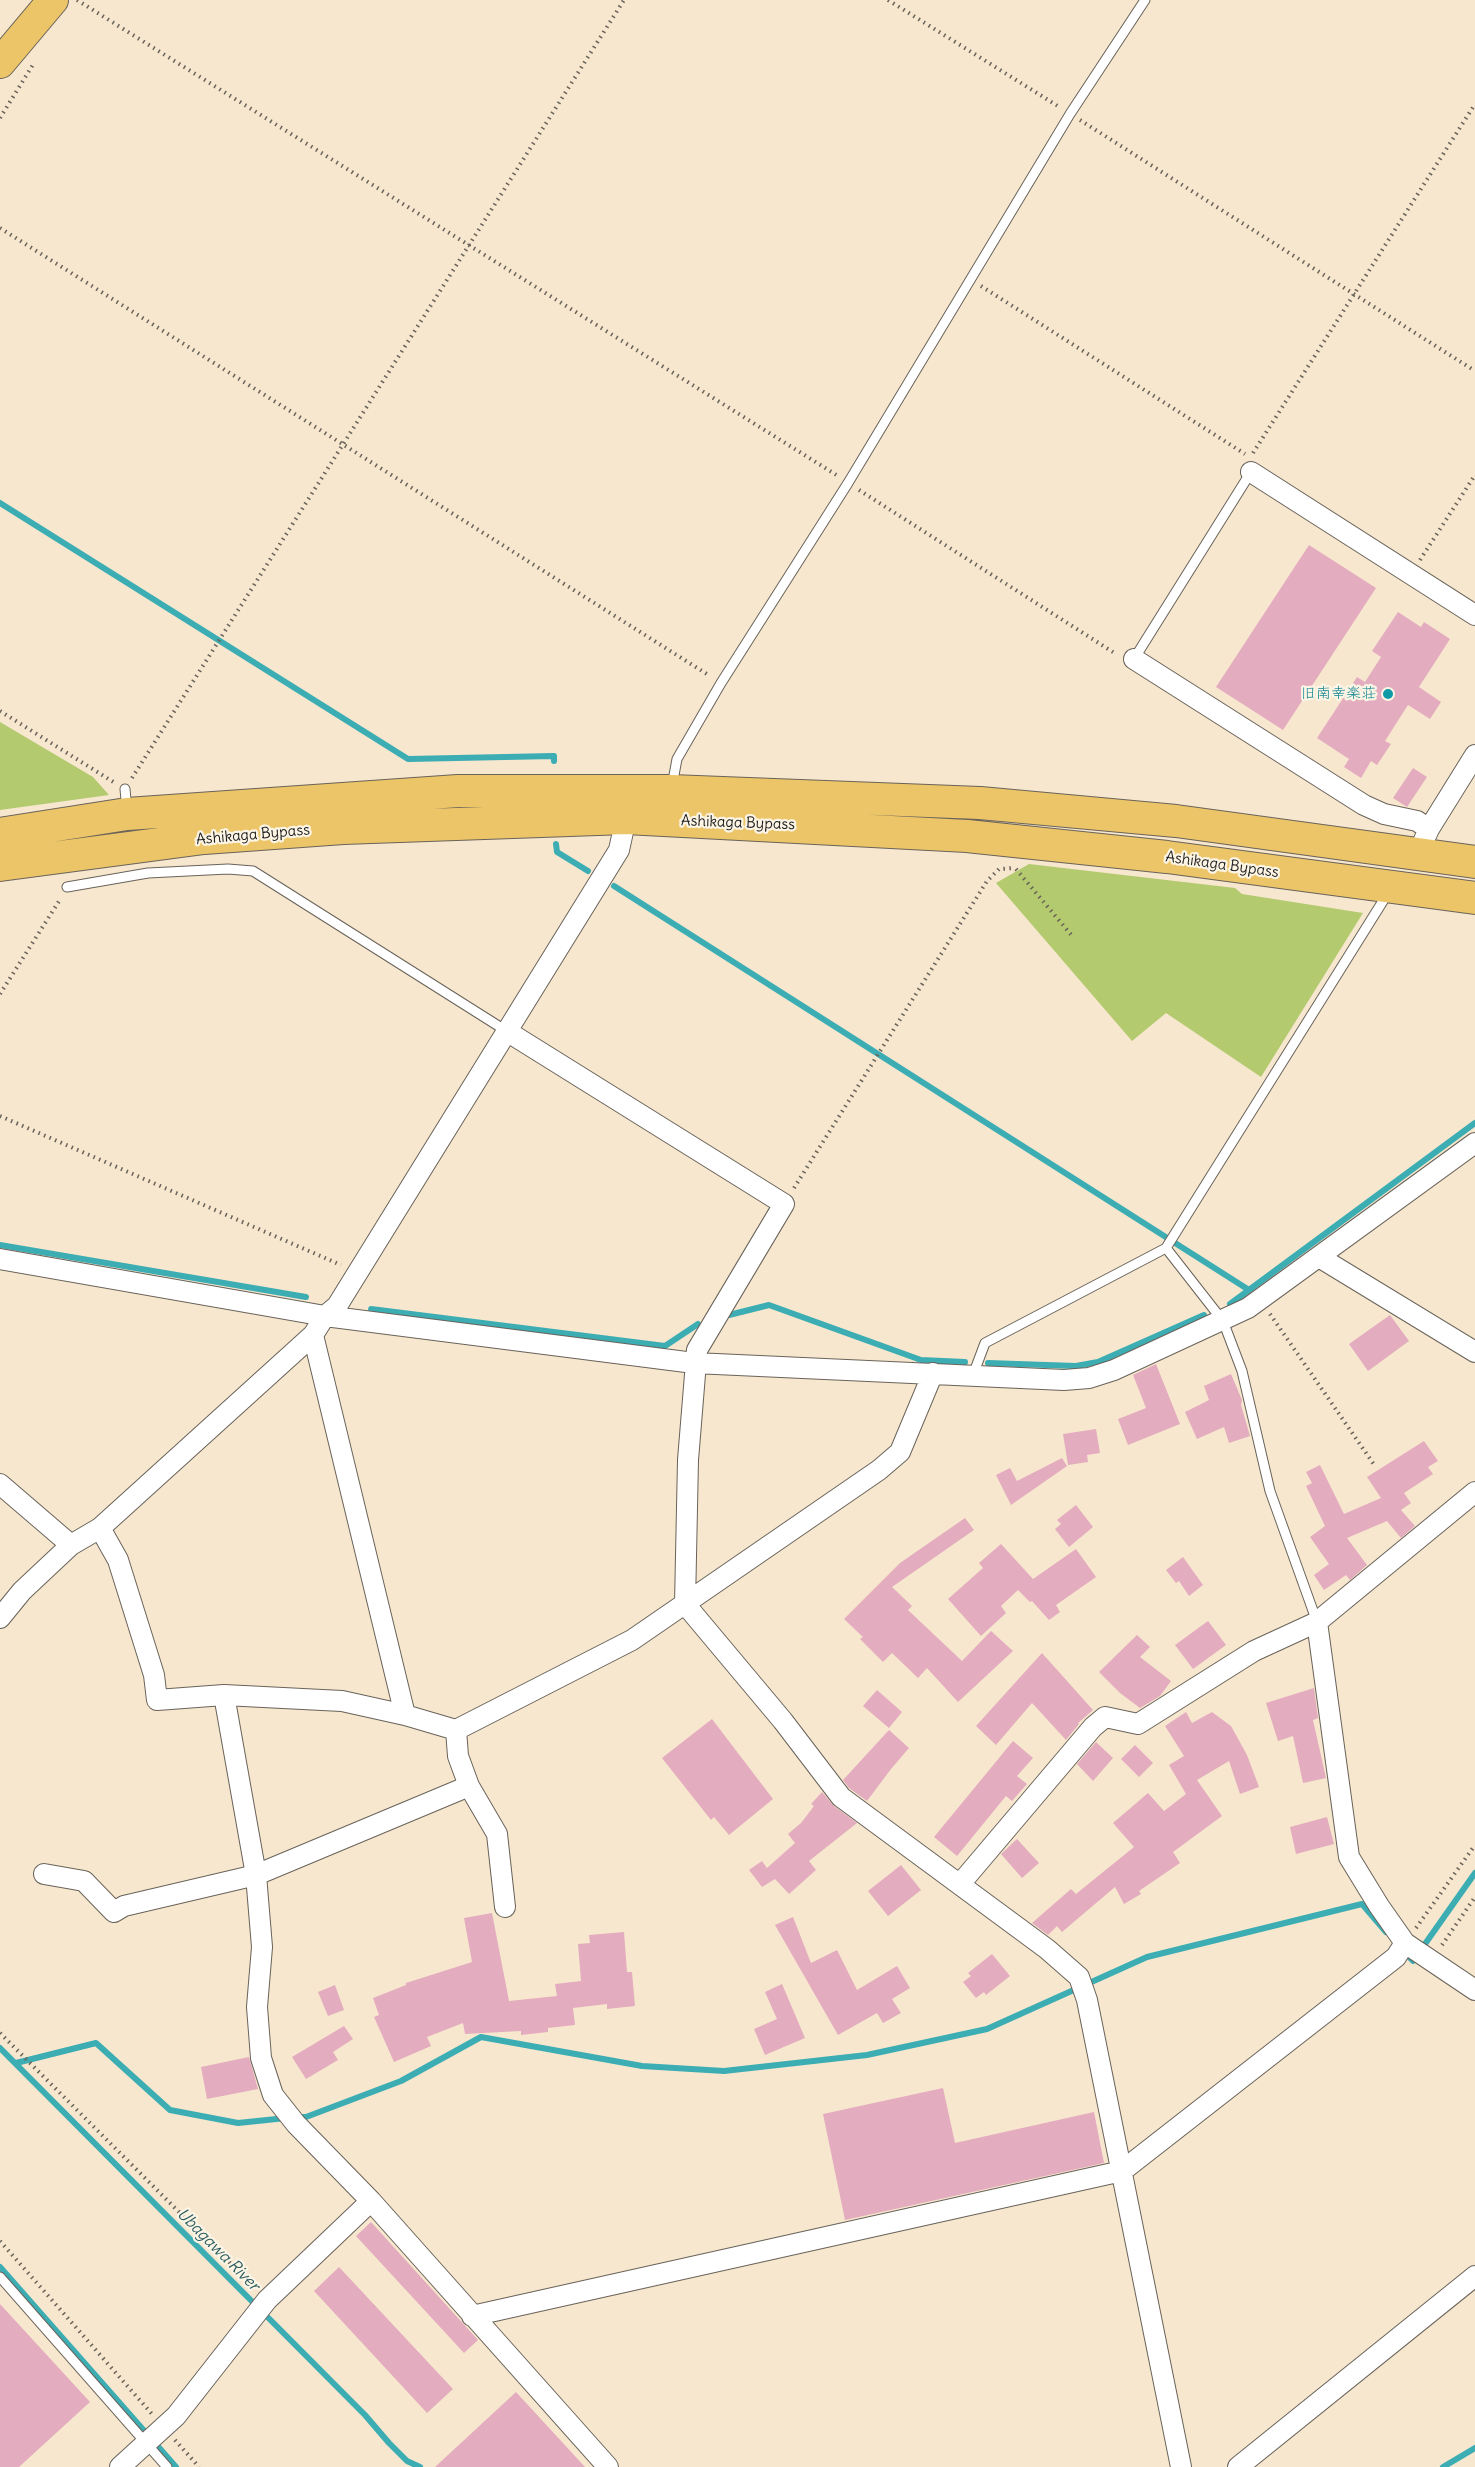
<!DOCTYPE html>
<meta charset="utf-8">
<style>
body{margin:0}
canvas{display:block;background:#f7e7ce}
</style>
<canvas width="1475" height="2467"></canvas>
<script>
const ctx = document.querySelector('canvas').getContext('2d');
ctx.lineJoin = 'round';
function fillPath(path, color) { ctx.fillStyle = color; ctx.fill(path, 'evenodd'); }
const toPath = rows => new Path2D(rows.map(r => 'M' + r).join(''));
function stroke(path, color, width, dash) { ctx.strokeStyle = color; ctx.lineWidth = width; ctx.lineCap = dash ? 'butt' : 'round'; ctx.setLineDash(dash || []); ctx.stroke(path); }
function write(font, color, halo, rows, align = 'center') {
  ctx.font = font + ' Delius,"Klee One",sans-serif'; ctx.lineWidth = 4.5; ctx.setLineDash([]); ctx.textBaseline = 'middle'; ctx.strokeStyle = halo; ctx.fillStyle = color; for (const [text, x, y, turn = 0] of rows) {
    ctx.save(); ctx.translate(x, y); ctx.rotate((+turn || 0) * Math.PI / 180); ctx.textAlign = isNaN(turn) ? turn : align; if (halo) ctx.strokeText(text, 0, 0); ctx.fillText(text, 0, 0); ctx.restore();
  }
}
const green = toPath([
 [0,722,93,777,109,795,0,810],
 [1029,864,1235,888,1242,894,1363,913,1261,1077,1166,1013,1132,1041,996,883]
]);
const stream = toPath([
 [0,503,408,759,554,756,554,761],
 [556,844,557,852,588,871],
 [614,886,1249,1290],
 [0,1245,306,1297],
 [1230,1304,1475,1123],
 [371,1309,665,1346,698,1324],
 [729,1315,769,1305,921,1360,965,1362],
 [988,1363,1076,1366,1098,1362,1204,1315],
 [1405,1953,1413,1961,1475,1873],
 [0,2048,365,2415,389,2443,407,2461,420,2467],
 [16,2063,96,2043,170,2110,238,2123,286,2118],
 [296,2117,306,2117,401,2081,481,2037,642,2066,724,2071,867,2055,987,2029,1147,1957,1362,1904,1386,1932],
 [0,2267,176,2467],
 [1443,2467,1475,2448]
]);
const building = toPath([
 [1309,545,1376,588,1283,730,1216,687],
 [1398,612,1421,627,1424,622,1450,639,1419,687,1441,702,1430,719,1408,705,1385,741,1391,744,1377,765,1371,761,1361,778,1344,767,1349,759,1317,738,1357,677,1365,682,1381,657,1372,651],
 [1413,768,1427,777,1407,807,1393,798],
 [1390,1315,1409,1341,1368,1371,1349,1344],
 [1156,1364,1180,1424,1128,1445,1118,1419,1146,1408,1133,1375],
 [1231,1374,1242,1400,1241,1405,1250,1436,1229,1443,1224,1427,1197,1439,1185,1412,1209,1400,1204,1386],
 [1096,1429,1100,1453,1087,1455,1088,1462,1068,1465,1063,1434],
 [1424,1441,1438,1461,1428,1467,1433,1474,1404,1493,1411,1503,1401,1510,1415,1526,1401,1538,1387,1521,1347,1538,1367,1565,1350,1580,1346,1575,1324,1590,1314,1575,1329,1564,1310,1537,1325,1526,1306,1486,1312,1483,1306,1472,1320,1465,1344,1514,1381,1498,1367,1477],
 [1062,1458,1067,1466,1011,1505,996,1475,1010,1468,1017,1481],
 [1076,1505,1093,1527,1069,1547,1055,1529,1061,1524,1057,1520],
 [965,1518,974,1530,892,1587,912,1606,908,1610,962,1661,991,1631,1013,1651,958,1702,927,1668,918,1678,892,1653,883,1662,860,1639,863,1637,844,1619,900,1563],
 [1001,1544,1033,1579,1076,1549,1096,1577,1056,1605,1060,1612,1049,1620,1032,1601,1030,1602,1018,1590,1001,1606,1006,1613,981,1636,948,1599,983,1568,979,1563],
 [1183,1557,1203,1585,1189,1596,1179,1581,1176,1583,1166,1570],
 [1208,1621,1226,1645,1193,1669,1175,1645],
 [1137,1635,1150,1647,1140,1657,1171,1681,1160,1696,1140,1708,1120,1693,1099,1672],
 [1042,1653,1093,1710,1078,1723,1079,1724,1066,1740,1032,1703,996,1745,976,1726],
 [1314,1688,1318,1718,1313,1720,1326,1778,1303,1783,1293,1736,1278,1741,1266,1703],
 [877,1690,902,1712,889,1728,863,1706],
 [1186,1712,1192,1723,1212,1712,1231,1726,1247,1755,1259,1787,1240,1794,1229,1761,1197,1780,1222,1816,1173,1852,1180,1863,1139,1891,1141,1894,1124,1904,1115,1887,1062,1932,1057,1926,1048,1935,1032,1923,1071,1889,1076,1894,1134,1847,1113,1823,1148,1793,1164,1811,1186,1794,1169,1765,1184,1756,1165,1726],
 [712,1719,773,1799,729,1835,714,1817,711,1820,662,1758],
 [889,1730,909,1748,891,1769,867,1801,849,1788,843,1780],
 [1013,1741,1033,1758,1017,1776,1027,1784,1012,1801,1006,1796,957,1856,934,1837],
 [1096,1742,1113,1758,1093,1781,1077,1764],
 [1135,1745,1153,1763,1139,1777,1121,1759],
 [822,1792,834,1806,857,1823,809,1861,816,1870,789,1894,775,1879,762,1887,749,1870,762,1861,767,1868,795,1843,788,1834,801,1823,814,1806,811,1804],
 [1327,1817,1334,1844,1296,1854,1290,1827],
 [1017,1839,1039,1863,1022,1878,1001,1854],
 [901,1865,921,1890,888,1916,868,1891],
 [492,1913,509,2001,557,1996,555,1984,581,1981,578,1944,590,1943,589,1935,624,1932,627,1972,632,1972,635,2006,607,2009,607,2004,573,2008,575,2025,548,2028,548,2032,521,2035,521,2031,465,2034,463,2023,427,2037,431,2046,394,2062,374,2017,379,2015,373,1998,406,1985,406,1983,472,1962,464,1918],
 [793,1917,811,1963,837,1950,857,1990,897,1966,910,1988,892,1999,901,2013,883,2023,877,2013,838,2035,775,1925],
 [992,1954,1010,1976,986,1995,984,1992,976,1998,963,1982,971,1976,968,1973],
 [782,1984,805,2038,765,2055,754,2029,777,2019,765,1992],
 [335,1985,344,2010,328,2016,318,1992],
 [344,2026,353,2039,333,2052,338,2060,306,2079,292,2057],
 [249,2057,258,2089,207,2099,201,2067],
 [943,2088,955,2143,1094,2112,1104,2163,845,2220,823,2114],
 [371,2222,478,2340,464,2353,356,2236],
 [339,2267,453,2389,427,2413,314,2291],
 [0,2304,90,2402,19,2467,0,2467],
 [516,2392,585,2467,435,2467]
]);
const path = toPath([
 [77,0,838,476],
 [888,0,1061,108],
 [0,118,34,63],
 [1080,120,1475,371],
 [0,228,710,676],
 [981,286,1245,454],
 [1253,453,1475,104],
 [859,490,1116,654],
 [1420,560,1475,475],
 [0,711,115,783],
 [132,778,624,0],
 [1016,869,1073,937],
 [0,994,61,898],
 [0,1116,341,1265],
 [794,1188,987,881,999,869,1015,868],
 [1270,1314,1375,1466],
 [1416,1928,1475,1845],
 [1442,1945,1475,1897],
 [0,2033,254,2287],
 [0,2241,152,2414],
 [175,2440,199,2467]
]);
const service = toPath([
 [1134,659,1251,472],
 [672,786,677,759,721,683,848,483,1070,114,1145,0],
 [125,789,127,811],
 [67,887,148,873,228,869,253,871,508,1032],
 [1166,1248,1223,1321,1242,1371,1270,1491,1317,1622],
 [973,1375,985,1343,1166,1248,1388,893],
 [0,2277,167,2467]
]);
const minor = toPath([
 [1251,472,1475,615],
 [1134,659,1364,805,1384,814,1417,821,1429,829],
 [1424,840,1429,829,1475,755],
 [508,1032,784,1204,697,1350,688,1460,685,1604,783,1721,841,1797,1047,1949,1079,1977,1087,2000,1181,2467],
 [1319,1257,1475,1352],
 [0,1259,325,1316,694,1363,1064,1380,1089,1378,1114,1370,1248,1308,1475,1143],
 [313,1335,405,1715],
 [0,1484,71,1545],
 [100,1528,118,1560,154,1675,157,1700,224,1695,342,1701,405,1715,456,1730,632,1640,879,1470,900,1452,933,1373],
 [0,1618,22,1591,71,1545,100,1528,313,1335,325,1316,337,1306,619,850,626,818],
 [1317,1622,1349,1857,1379,1906,1405,1943,1475,1990],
 [224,1695,256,1875,262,1947,257,2007,261,2058,273,2095,296,2124,371,2201,608,2467],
 [469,1786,497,1834,505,1907],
 [44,1874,84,1881,114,1912,124,1906,256,1875,469,1786,458,1756,456,1730],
 [960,1884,1093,1727,1105,1717,1138,1724,1254,1651,1317,1622,1475,1492],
 [472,2316,1122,2171,1396,1957,1405,1943],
 [120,2467,176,2416,267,2300,371,2201],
 [1238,2467,1475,2276]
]);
const primary = toPath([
 [0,63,53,0]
]);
const trunk = toPath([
 [0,834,127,814,458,791,671,791,980,803,1176,821,1475,862],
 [0,865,204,838,343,828,626,818,967,836,1167,857,1475,898]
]);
const markers = [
 [1388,694,6,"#0f9aa8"]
];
const cultureNames = [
 ["旧南幸楽荘",1376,694]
];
const streetNames = [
 ["Ashikaga Bypass",738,823,2],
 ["Ashikaga Bypass",253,835,-5],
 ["Ashikaga Bypass",1222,865,8]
];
const waterNames = [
 ["Ubagawa River",218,2250,45]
];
fillPath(green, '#b3ca6f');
stroke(stream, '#3cadb3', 6);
fillPath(building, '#e4acbf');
stroke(service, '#69635a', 11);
stroke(minor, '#69635a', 22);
stroke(primary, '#69635a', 32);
stroke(trunk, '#69635a', 34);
stroke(path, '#69635a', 4, [1.5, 4.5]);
stroke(service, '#fff', 9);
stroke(minor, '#fff', 20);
stroke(primary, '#edc569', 30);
stroke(trunk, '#edc569', 32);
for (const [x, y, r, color] of markers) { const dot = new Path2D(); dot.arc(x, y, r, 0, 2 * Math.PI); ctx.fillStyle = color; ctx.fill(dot); stroke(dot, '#fcf5e5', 2); }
write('15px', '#0d838f', '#fcf5e5', cultureNames, 'right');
write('15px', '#1c1c1c', '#fcf5e5', streetNames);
write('italic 16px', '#2a5d60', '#fcf5e5', waterNames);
</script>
